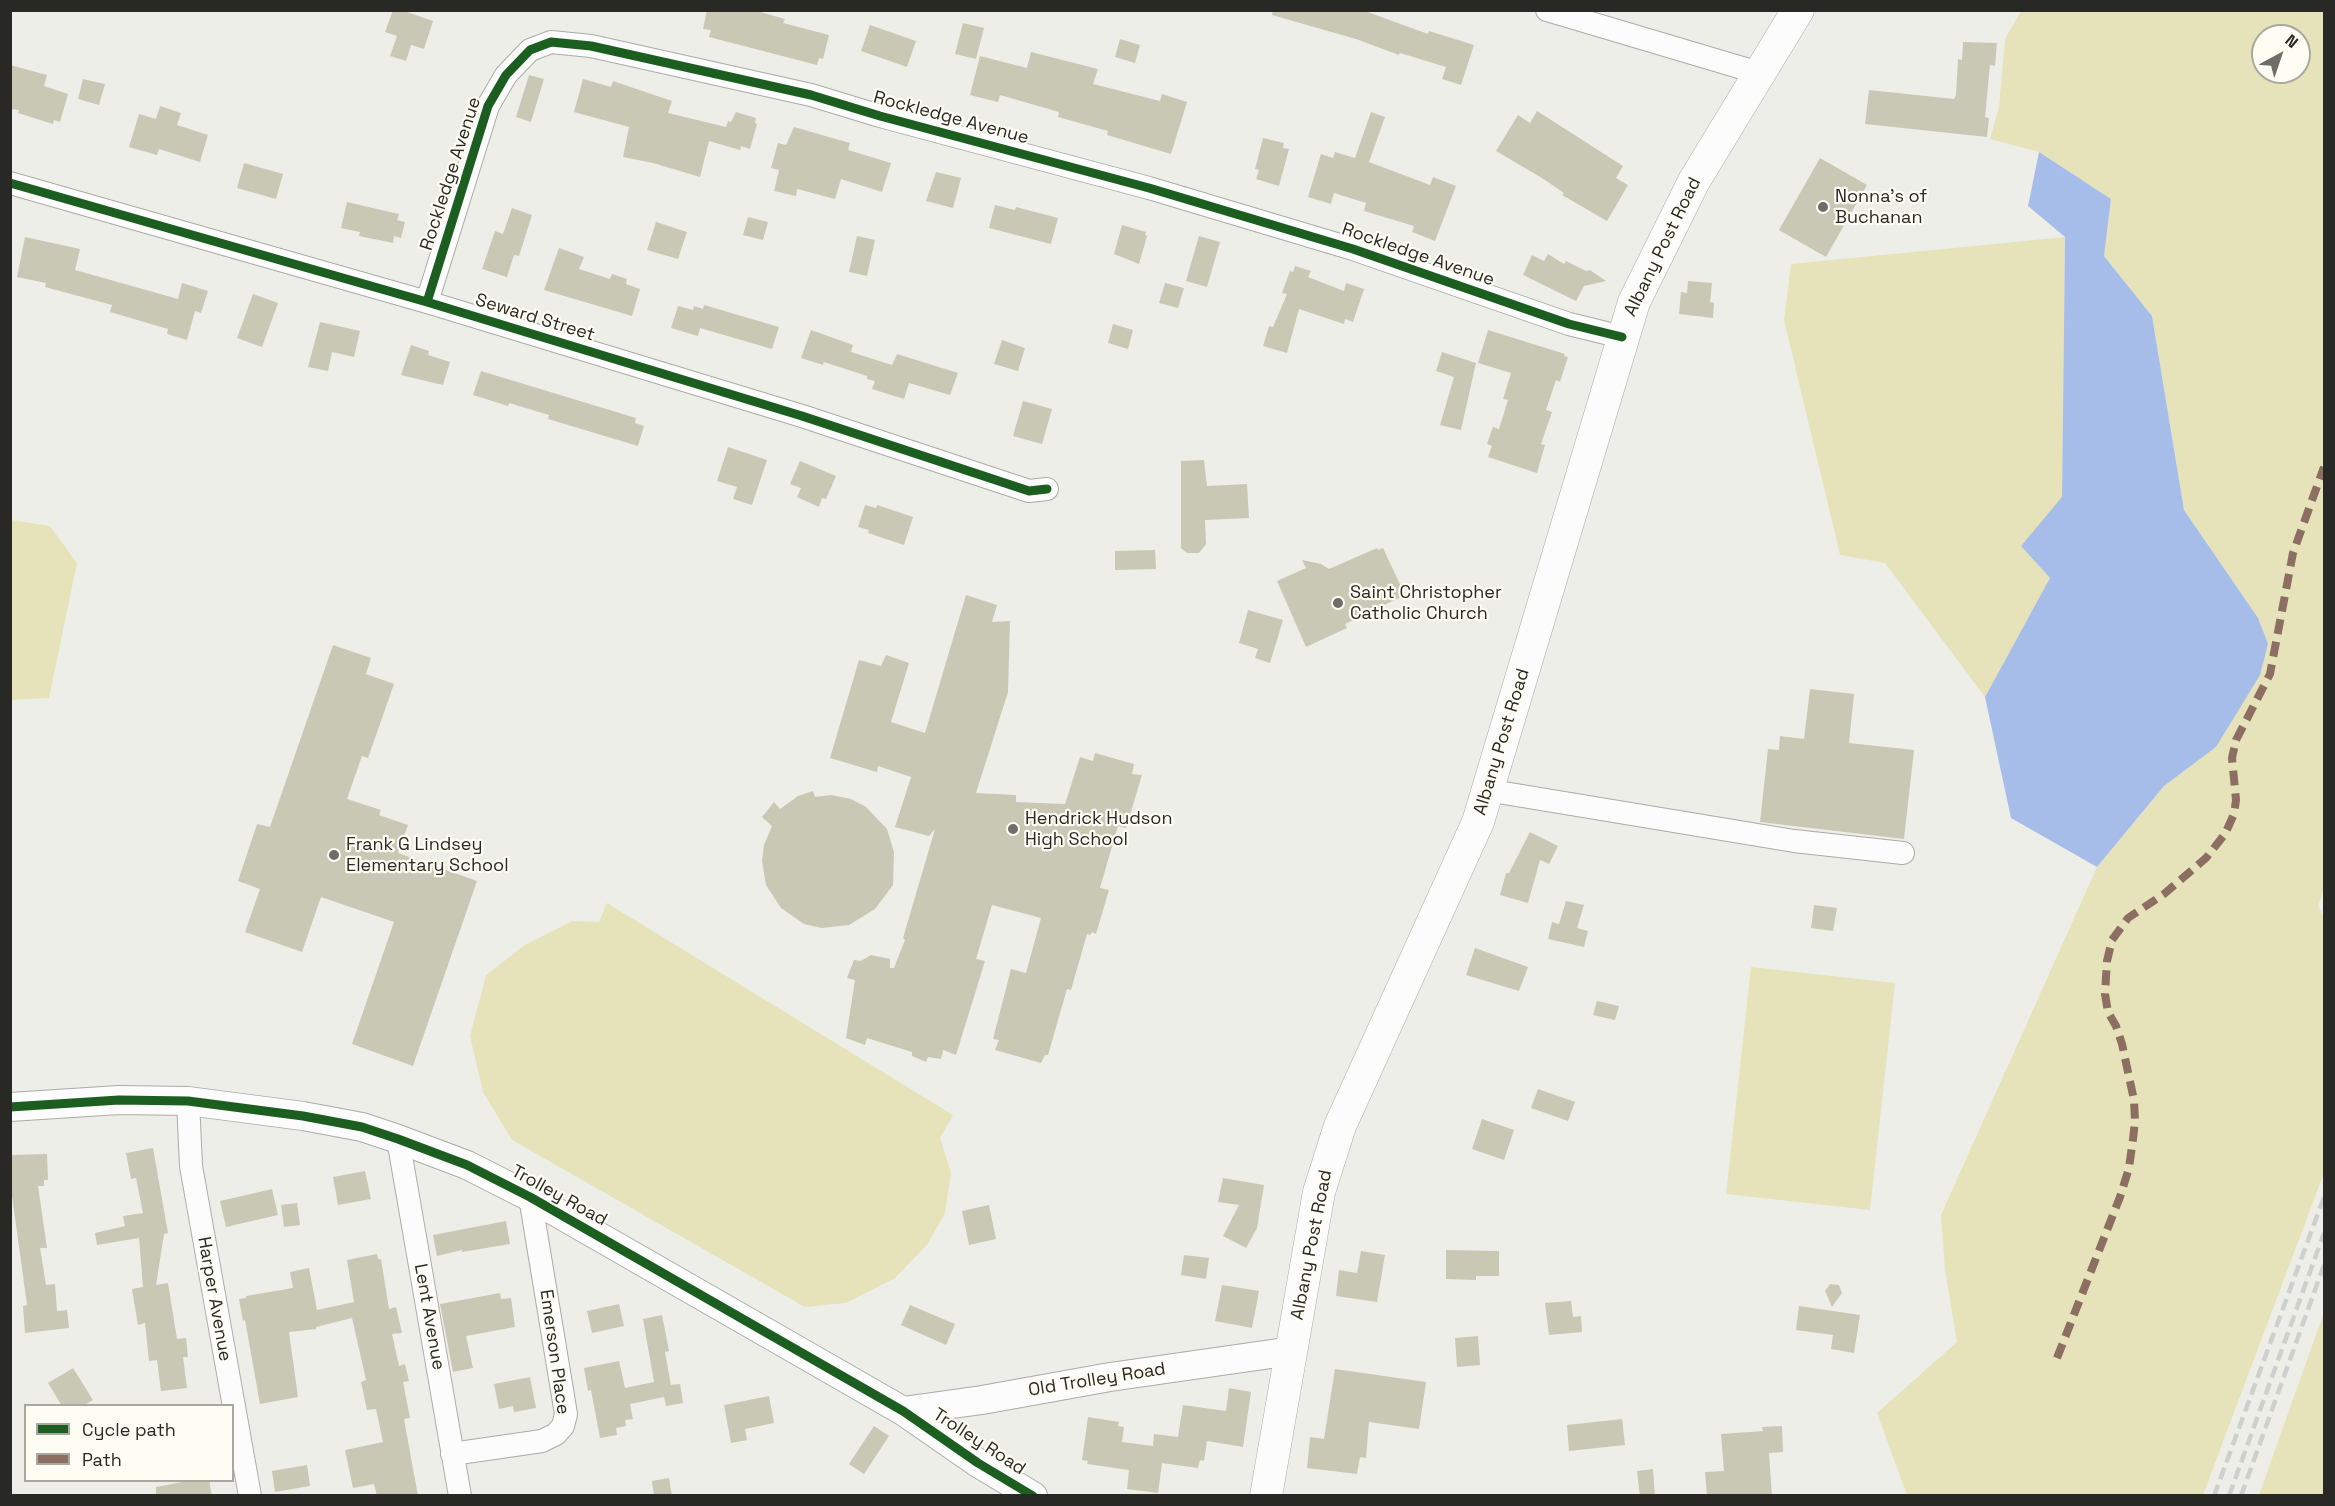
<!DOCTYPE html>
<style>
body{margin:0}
#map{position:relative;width:2335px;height:1506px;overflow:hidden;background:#eeeee8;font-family:"Space Grotesk",sans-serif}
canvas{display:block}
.frame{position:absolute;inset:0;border:12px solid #282825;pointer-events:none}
.legend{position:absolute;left:24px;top:1404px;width:210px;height:78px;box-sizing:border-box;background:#fefdf4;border:2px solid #a8a8a1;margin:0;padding:8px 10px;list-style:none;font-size:18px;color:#282825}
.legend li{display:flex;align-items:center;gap:12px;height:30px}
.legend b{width:30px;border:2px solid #a8a8a1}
.north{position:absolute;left:2251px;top:24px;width:60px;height:60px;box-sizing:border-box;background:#fefdf4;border:2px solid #a8a8a1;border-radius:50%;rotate:40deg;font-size:16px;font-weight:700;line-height:24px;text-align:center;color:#282825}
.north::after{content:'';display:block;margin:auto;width:21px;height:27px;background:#6d6d69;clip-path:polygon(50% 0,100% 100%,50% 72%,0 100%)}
</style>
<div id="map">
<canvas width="2335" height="1506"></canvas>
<div class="frame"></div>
<ul class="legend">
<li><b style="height:8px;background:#1b5e20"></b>Cycle path</li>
<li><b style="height:8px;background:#8d6e63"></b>Path</li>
</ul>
<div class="north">N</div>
</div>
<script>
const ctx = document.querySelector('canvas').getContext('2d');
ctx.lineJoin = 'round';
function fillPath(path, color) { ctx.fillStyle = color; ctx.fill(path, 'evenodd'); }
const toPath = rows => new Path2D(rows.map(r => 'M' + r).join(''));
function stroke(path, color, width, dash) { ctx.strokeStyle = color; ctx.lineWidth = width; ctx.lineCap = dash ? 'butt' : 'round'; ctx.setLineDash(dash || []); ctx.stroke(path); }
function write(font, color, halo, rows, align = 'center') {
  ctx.font = font + ' "Space Grotesk",sans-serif'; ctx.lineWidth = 4.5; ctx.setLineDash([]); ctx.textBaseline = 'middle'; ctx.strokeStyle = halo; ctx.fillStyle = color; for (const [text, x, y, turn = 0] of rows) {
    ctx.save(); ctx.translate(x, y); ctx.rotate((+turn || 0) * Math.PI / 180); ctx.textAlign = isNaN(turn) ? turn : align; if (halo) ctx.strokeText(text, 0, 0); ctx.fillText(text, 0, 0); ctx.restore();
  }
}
const green = toPath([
 [2021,11,2324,11,2324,889,2318,906,2324,917,2324,1173,2203,1495,1907,1495,1877,1413,1957,1342,1945,1270,1941,1215,2097,867,2164,786,2216,747,2258,618,2184,510,2152,316,2104,256,2111,199,2039,152,1990,139,1999,107,2005,39],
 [2263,36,2299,36,2299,72,2263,72],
 [2065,237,2062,498,2021,546,2050,578,1985,697,1885,563,1840,555,1784,320,1791,264],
 [11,520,50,526,77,563,49,698,11,700],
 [607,903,953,1115,940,1138,951,1173,945,1213,927,1245,895,1278,846,1303,805,1307,512,1140,483,1092,470,1036,486,975,525,945,572,921,599,922],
 [1751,967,1895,983,1870,1210,1726,1194],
 [2324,1312,2324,1495,2259,1495]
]);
const water = toPath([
 [2039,152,2111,199,2104,256,2152,316,2184,510,2258,618,2268,644,2260,675,2216,747,2164,786,2097,867,2011,818,1985,697,2050,578,2021,546,2062,497,2065,237,2028,206]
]);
const building = toPath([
 [393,10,401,10,433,21,424,49,411,45,406,61,390,56,397,36,385,32],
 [707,10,753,10,785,19,783,23,829,35,823,59,819,58,817,65,709,37,711,30,703,29],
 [1273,10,1362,10,1428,34,1429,31,1474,45,1461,85,1442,79,1446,67,1400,53,1399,55,1356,39,1272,15],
 [963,23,984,28,976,59,955,54],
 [870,25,916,41,907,67,861,51],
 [1120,39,1140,45,1135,63,1115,57],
 [1963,42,1997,43,1995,66,1990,65,1985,117,1989,118,1987,137,1865,124,1869,90,1954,99,1956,95,1958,59,1962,60],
 [1031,52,1098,69,1093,84,1160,101,1162,94,1187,102,1171,154,1107,135,1108,131,1058,117,1059,112,1000,95,998,102,970,95,980,56,1027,68],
 [10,65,47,75,44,86,68,94,60,122,54,120,53,124,18,113,19,110,10,109],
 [529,75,544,79,531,122,516,117],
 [83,79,105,84,99,105,78,99],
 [583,79,611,87,613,81,672,101,668,113,726,127,728,121,731,122,736,112,756,118,755,123,757,124,750,149,741,146,740,150,709,141,700,177,653,163,623,157,629,127,574,112],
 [160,106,181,113,177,125,208,135,200,162,159,149,157,155,129,147,139,114,156,119],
 [1537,111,1623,166,1616,178,1628,185,1607,221,1562,195,1564,193,1542,178,1496,151,1518,115,1530,123],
 [1371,112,1385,117,1369,162,1430,185,1433,177,1456,186,1435,241,1412,232,1414,226,1364,211,1366,203,1334,193,1331,204,1308,197,1321,154,1333,158,1335,152,1355,158],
 [794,127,850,143,848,150,891,163,882,192,841,179,835,199,797,189,796,196,774,191,779,170,771,168,778,143,786,145],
 [1263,138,1284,143,1283,148,1289,149,1279,186,1256,179,1259,170,1255,169],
 [1820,158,1867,185,1826,257,1779,230],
 [244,163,283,174,276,199,237,188],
 [936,172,961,178,953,208,926,201],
 [347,202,399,214,397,220,405,222,401,238,394,236,393,243,359,236,360,232,341,228],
 [995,205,1015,210,1016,207,1058,218,1051,244,989,228],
 [512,208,532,215,519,256,514,255,507,277,482,269,495,231,503,234],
 [748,217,768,222,763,240,743,235],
 [656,222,687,232,678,259,647,250],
 [1122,225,1146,232,1145,235,1147,236,1139,264,1114,254],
 [857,236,875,240,867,276,849,272],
 [1199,236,1220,242,1207,287,1186,281],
 [25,237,80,249,75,270,178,299,182,283,208,291,201,313,195,311,187,340,167,334,168,329,110,312,112,305,45,287,46,283,17,277],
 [559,248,584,257,579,269,610,279,612,274,627,279,626,284,640,289,632,316,544,290],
 [1548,254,1564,264,1566,261,1586,271,1590,270,1606,281,1584,286,1576,301,1523,275,1532,255,1544,261],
 [1295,266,1311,271,1308,277,1344,291,1346,283,1364,289,1353,322,1345,319,1344,324,1299,309,1287,353,1263,346,1269,326,1273,327,1287,294,1282,293,1290,271,1293,272],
 [1688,281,1712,283,1710,302,1714,303,1713,318,1679,314,1681,292,1687,293],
 [1165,283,1184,288,1178,308,1159,303],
 [253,294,278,303,262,347,237,338],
 [704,305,779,327,772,349,700,328,698,336,671,328,678,306,693,310,694,306,703,309],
 [320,322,360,331,354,357,332,352,328,371,308,367],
 [1113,324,1133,330,1128,349,1108,343],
 [811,330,853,345,851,352,892,365,897,354,958,373,950,395,909,383,904,399,872,389,875,381,867,379,867,376,824,362,823,365,801,358],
 [1488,330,1565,354,1564,356,1568,357,1560,382,1556,380,1546,410,1552,412,1541,444,1545,445,1537,473,1488,457,1492,446,1487,444,1493,427,1499,429,1508,400,1503,399,1511,373,1478,363],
 [1002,340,1025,348,1018,371,994,364],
 [411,345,429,351,428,355,450,362,443,385,401,375],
 [1442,352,1476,363,1461,430,1440,425,1454,377,1436,371],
 [481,371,636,418,635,423,644,426,638,446,548,419,549,415,509,403,508,406,473,395],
 [1023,401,1052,409,1042,444,1013,436],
 [728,447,767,460,752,505,733,499,737,487,717,481],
 [1204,460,1207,486,1247,484,1249,518,1205,520,1206,544,1199,553,1187,553,1181,548,1181,461],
 [800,461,836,476,826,499,822,498,819,507,797,497,801,488,790,484],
 [865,505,876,508,877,505,913,517,904,545,868,533,869,530,858,527],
 [1377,548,1378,550,1383,548,1405,595,1345,624,1347,628,1306,647,1277,581,1306,568,1302,560,1321,564,1329,569],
 [1155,550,1156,569,1115,570,1115,551],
 [966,595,997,605,992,622,1010,621,1008,692,976,793,1016,795,1016,802,1065,804,1080,757,1093,761,1095,753,1134,764,1132,774,1142,775,1126,828,1118,826,1100,888,1109,890,1096,934,1092,932,1090,935,1087,934,1071,990,1067,989,1048,1055,1045,1055,1041,1063,995,1050,999,1040,993,1039,1011,969,1026,973,1041,918,992,905,976,959,985,961,956,1055,943,1050,941,1059,928,1057,926,1062,912,1056,912,1052,867,1038,865,1045,846,1038,855,980,847,978,854,960,861,961,871,955,890,959,890,968,894,968,905,940,903,938,935,829,929,836,895,827,911,777,878,766,877,772,830,758,859,660,881,666,886,655,909,663,891,722,925,733],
 [1248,610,1283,620,1270,663,1255,658,1258,649,1239,643],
 [333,645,371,658,366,674,394,684,368,758,362,756,347,799,381,810,379,815,408,825,398,853,477,881,413,1066,352,1044,394,922,321,897,302,952,245,932,260,889,238,881,257,824,270,827],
 [1810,689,1854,694,1849,743,1914,750,1904,839,1760,822,1768,749,1779,750,1780,736,1804,739],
 [813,791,815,797,831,795,851,799,866,807,887,829,894,852,893,885,875,909,849,925,822,928,804,924,781,908,766,885,762,861,764,845,772,826,762,817,774,802,780,809,798,796],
 [1530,832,1558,846,1549,864,1540,860,1528,903,1500,895,1506,873,1509,873],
 [1566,901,1584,905,1577,928,1588,931,1584,947,1548,939,1552,922,1559,924],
 [1814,905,1837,908,1833,931,1811,928],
 [1475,948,1528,967,1519,991,1466,975],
 [1597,1001,1619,1006,1615,1020,1593,1015],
 [1538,1089,1575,1102,1568,1121,1531,1108],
 [1482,1119,1514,1130,1504,1160,1472,1149],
 [153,1148,168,1233,164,1234,156,1285,168,1283,177,1339,186,1338,188,1357,183,1357,187,1388,161,1391,157,1360,149,1361,145,1323,138,1325,132,1289,143,1287,139,1238,97,1245,95,1233,125,1226,123,1216,143,1213,136,1178,131,1179,126,1153],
 [47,1154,48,1180,44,1180,44,1186,38,1186,47,1248,40,1248,46,1285,55,1284,57,1311,67,1310,69,1328,25,1333,23,1306,27,1305,10,1181,10,1155],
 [365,1171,371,1199,338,1205,333,1177],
 [1223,1178,1264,1185,1257,1228,1246,1248,1223,1236,1239,1205,1218,1202],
 [272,1189,278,1215,226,1227,220,1201],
 [297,1203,300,1225,284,1227,281,1205],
 [989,1205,996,1239,969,1245,962,1211],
 [506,1221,510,1244,462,1252,462,1250,437,1256,433,1235],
 [1446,1250,1499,1251,1499,1276,1476,1276,1476,1280,1446,1279],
 [1361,1251,1385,1255,1377,1302,1336,1296,1339,1270,1357,1273],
 [377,1254,378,1259,381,1259,389,1309,396,1307,402,1333,392,1334,399,1366,405,1364,409,1381,403,1382,410,1418,404,1419,418,1496,377,1496,374,1484,353,1488,345,1450,383,1442,376,1409,367,1410,361,1382,366,1380,352,1318,316,1327,316,1329,289,1332,298,1397,260,1404,245,1320,243,1321,239,1299,246,1298,246,1296,293,1288,290,1272,309,1268,317,1310,354,1302,347,1260],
 [1184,1255,1209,1258,1206,1279,1181,1275],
 [1830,1284,1839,1285,1842,1293,1832,1307,1825,1291],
 [1222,1285,1259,1291,1252,1328,1215,1321],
 [500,1293,501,1299,511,1298,515,1327,466,1336,473,1368,453,1372,440,1304],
 [1571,1301,1573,1317,1581,1316,1582,1332,1549,1335,1545,1303],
 [619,1304,624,1326,592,1333,587,1311],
 [910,1305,955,1324,946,1345,901,1325],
 [1799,1306,1860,1315,1854,1353,1831,1349,1833,1335,1796,1330],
 [662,1315,669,1351,665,1352,671,1385,680,1384,683,1403,666,1406,664,1397,630,1404,633,1419,625,1420,626,1426,616,1428,617,1435,600,1438,591,1390,588,1391,584,1368,619,1361,625,1388,654,1382,643,1319],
 [1478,1336,1480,1365,1457,1367,1455,1338],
 [73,1368,93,1400,83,1406,62,1406,48,1383],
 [1335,1369,1426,1382,1419,1429,1369,1422,1366,1458,1360,1457,1357,1474,1307,1468,1310,1437,1324,1439],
 [530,1377,536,1408,514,1412,513,1406,499,1409,494,1384],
 [1229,1388,1251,1392,1243,1447,1207,1441,1204,1461,1200,1460,1198,1468,1162,1463,1158,1493,1127,1489,1129,1470,1087,1464,1088,1461,1082,1460,1088,1417,1119,1422,1118,1426,1124,1427,1122,1442,1153,1446,1154,1434,1178,1437,1183,1405,1226,1411],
 [769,1396,774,1423,745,1429,747,1440,731,1443,724,1405],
 [1622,1419,1625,1445,1569,1451,1567,1425],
 [874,1426,889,1436,864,1474,849,1464],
 [1782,1426,1783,1452,1769,1453,1772,1496,1707,1496,1705,1472,1724,1471,1721,1434,1763,1431,1762,1427],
 [307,1465,310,1486,275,1492,272,1471],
 [1653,1469,1655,1496,1640,1496,1637,1471],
 [669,1478,672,1496,654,1496,652,1481],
 [193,1480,209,1480,212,1496,156,1496,156,1487]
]);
const minor = toPath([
 [1547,10,1759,73],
 [10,183,427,302,802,416,1029,491,1047,489],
 [427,302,488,106,506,75,530,50,551,42,591,46,811,95,880,116,1149,188,1353,249,1569,324,1622,337],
 [1486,790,1794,841,1903,853],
 [188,1101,191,1166,250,1496],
 [398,1139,460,1496],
 [452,1454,542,1441,556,1434,563,1426,566,1414,530,1197]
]);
const tertiary = toPath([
 [10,1107,119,1100,188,1101,303,1116,362,1127,398,1139,467,1165,530,1197,903,1411,978,1463,1033,1496],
 [903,1411,982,1400,1110,1377,1292,1351]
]);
const secondary = toPath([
 [1266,1496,1319,1192,1340,1126,1478,822,1634,302,1694,181,1798,10]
]);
const rail = toPath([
 [2214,1496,2324,1197],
 [2229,1496,2324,1233],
 [2241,1496,2324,1265]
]);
const quiet = toPath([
 [2057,1358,2120,1197,2129,1168,2133,1139,2135,1121,2134,1100,2122,1044,2116,1026,2108,1012,2105,994,2107,961,2112,940,2128,918,2164,894,2206,858,2225,834,2234,814,2236,800,2232,758,2236,740,2270,674,2293,553,2324,467]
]);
const cycleway = toPath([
 [10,183,427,302,802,416,1029,491,1047,489],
 [427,302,488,106,506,75,530,50,551,42,591,46,811,95,880,116,1149,188,1353,249,1569,324,1622,337],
 [10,1107,119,1100,188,1101,303,1116,362,1127,398,1139,467,1165,530,1197,903,1411,978,1463,1033,1496]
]);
const markers = [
 [1823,207,6,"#6d6d69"],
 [1338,603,6,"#6d6d69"],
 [1013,829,6,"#6d6d69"],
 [334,855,6,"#6d6d69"]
];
const streetNames = [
 ["Rockledge Avenue",951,118,15],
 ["Rockledge Avenue",451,174,-72],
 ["Albany Post Road",1663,247,-64],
 ["Rockledge Avenue",1418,255,19],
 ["Seward Street",535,318,17],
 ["Albany Post Road",1502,742,-73],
 ["Trolley Road",559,1196,29],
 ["Albany Post Road",1312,1245,-79],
 ["Harper Avenue",214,1299,80],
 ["Lent Avenue",429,1317,80],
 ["Emerson Place",554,1352,82],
 ["Old Trolley Road",1097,1380,-9],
 ["Trolley Road",979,1442,33]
];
const poiNames = [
 ["Nonna's of",1835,197],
 ["Buchanan",1835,218],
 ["Saint Christopher",1350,593],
 ["Catholic Church",1350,614],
 ["Hendrick Hudson",1025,819],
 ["High School",1025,840],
 ["Frank G Lindsey",346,845],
 ["Elementary School",346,866]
];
fillPath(green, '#e6e3ba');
fillPath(water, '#a7bde9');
fillPath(building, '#c9c8b5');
stroke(minor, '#ababa7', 24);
stroke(tertiary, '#ababa7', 30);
stroke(secondary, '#ababa7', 33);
stroke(minor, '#fcfcfc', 22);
stroke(tertiary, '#fcfcfc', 28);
stroke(secondary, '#fcfcfc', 32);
stroke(rail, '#cfcfce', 4.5, [12, 6]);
stroke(quiet, '#8d6e63', 8, [15, 8]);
stroke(cycleway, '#1b5e20', 9);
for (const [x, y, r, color] of markers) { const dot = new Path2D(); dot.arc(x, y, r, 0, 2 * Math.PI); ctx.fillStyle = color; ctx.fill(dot); stroke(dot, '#fefdf4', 2); }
write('18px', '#282825', '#fefdf4', streetNames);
write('18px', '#282825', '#fefdf4', poiNames, 'left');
</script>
